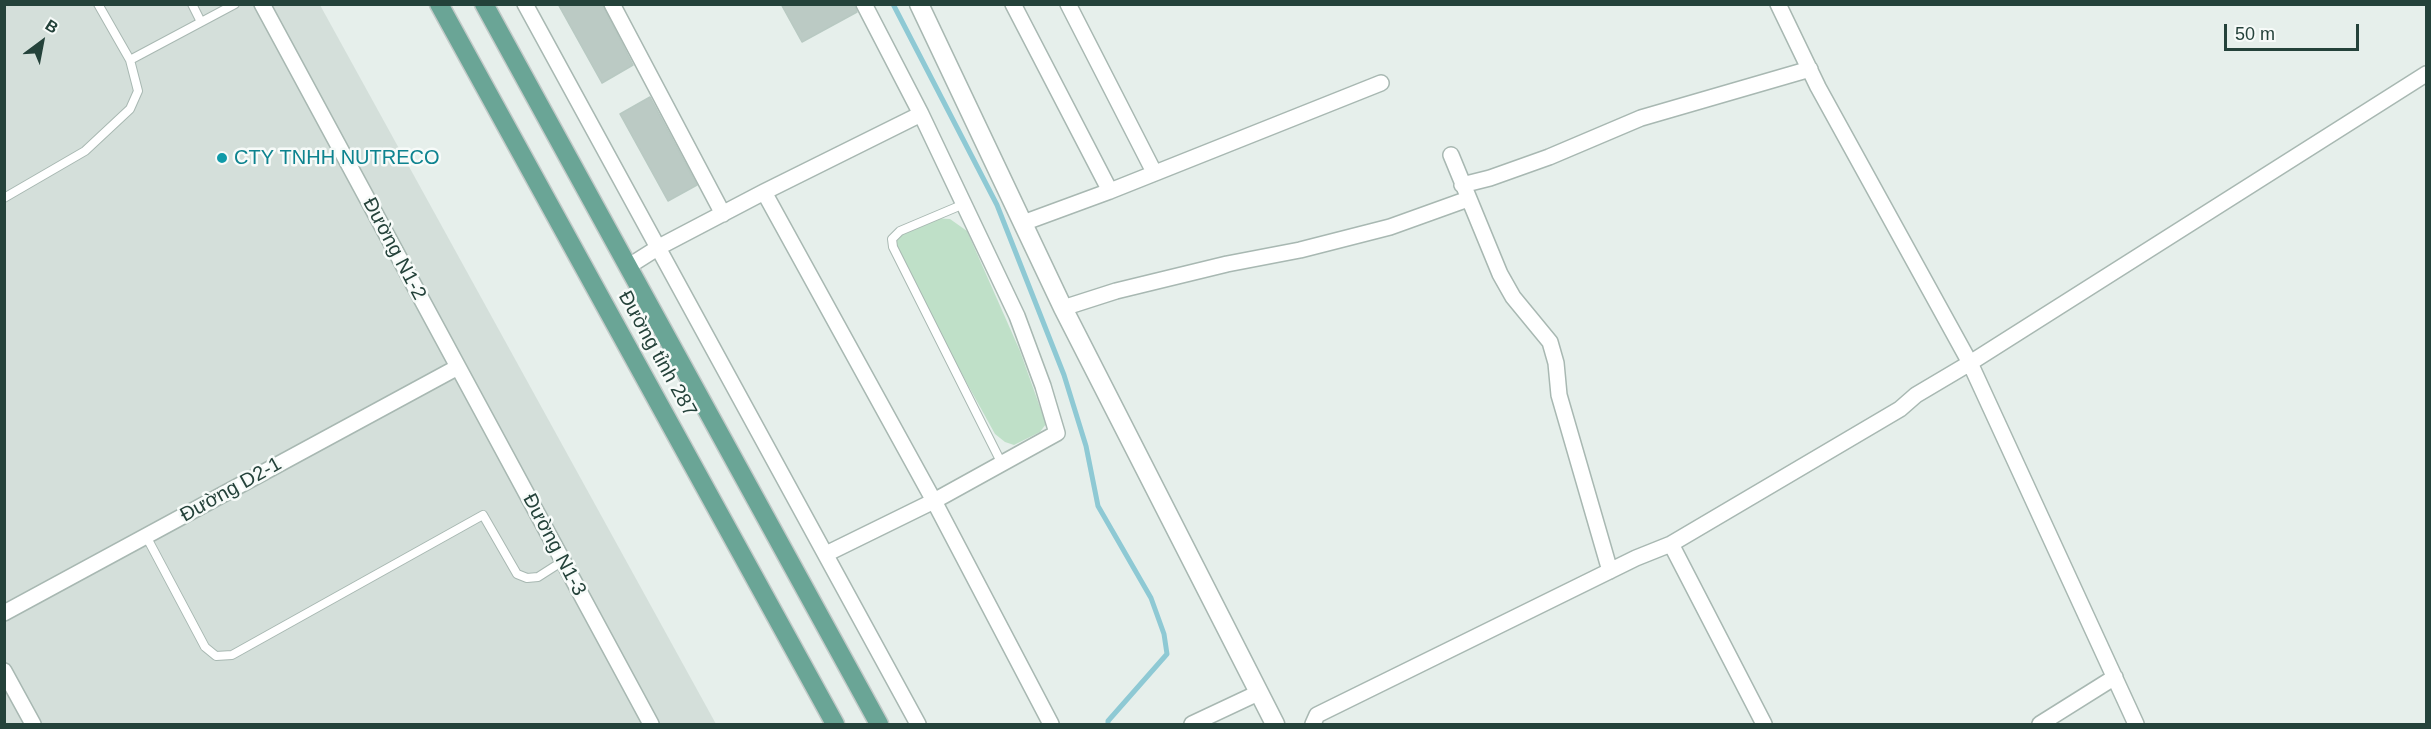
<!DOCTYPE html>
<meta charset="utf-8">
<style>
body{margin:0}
#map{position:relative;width:2431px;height:729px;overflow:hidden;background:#e6efeb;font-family:Arial,sans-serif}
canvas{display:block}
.frame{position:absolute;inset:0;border:6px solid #24423a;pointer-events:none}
.north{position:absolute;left:12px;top:12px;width:60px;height:60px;-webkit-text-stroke:4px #f7fbf9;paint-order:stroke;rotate:32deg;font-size:16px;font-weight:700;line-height:24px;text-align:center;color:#24423a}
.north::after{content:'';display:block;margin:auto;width:21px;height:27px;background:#24423a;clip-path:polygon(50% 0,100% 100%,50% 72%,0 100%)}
.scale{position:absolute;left:2224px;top:24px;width:135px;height:27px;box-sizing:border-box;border:3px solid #24423a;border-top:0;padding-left:8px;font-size:18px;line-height:21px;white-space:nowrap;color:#24423a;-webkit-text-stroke:4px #f7fbf9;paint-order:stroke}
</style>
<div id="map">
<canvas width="2431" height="729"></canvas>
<div class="frame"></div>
<div class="north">B</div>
<div class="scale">50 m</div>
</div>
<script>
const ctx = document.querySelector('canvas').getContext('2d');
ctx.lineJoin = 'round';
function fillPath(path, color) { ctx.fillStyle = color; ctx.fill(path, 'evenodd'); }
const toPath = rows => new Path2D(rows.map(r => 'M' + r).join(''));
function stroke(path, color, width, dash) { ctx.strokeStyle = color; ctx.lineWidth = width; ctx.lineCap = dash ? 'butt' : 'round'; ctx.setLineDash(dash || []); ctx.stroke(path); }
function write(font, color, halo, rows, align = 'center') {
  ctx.font = font + ' Arial,sans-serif'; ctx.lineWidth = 5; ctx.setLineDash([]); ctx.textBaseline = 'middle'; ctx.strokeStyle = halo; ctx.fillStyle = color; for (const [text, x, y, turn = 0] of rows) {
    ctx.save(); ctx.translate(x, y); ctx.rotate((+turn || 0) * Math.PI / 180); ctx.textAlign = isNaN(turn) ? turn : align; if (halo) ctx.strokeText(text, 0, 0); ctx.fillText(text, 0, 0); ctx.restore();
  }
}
const built = toPath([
 [4,5,320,5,716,724,5,724]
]);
const green = toPath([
 [932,218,950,219,967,231,1020,351,1046,424,1040,432,1014,445,1005,442,995,434,896,255,893,244,896,236]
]);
const stream = toPath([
 [893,4,997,205,1064,375,1086,446,1098,506,1151,598,1164,634,1167,654,1108,721,1108,724]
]);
const building = toPath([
 [558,4,602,4,633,65,602,83,558,4],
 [781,4,854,4,857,12,802,42,781,4],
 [650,97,697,185,668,201,620,114,650,97]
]);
const service = toPath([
 [192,4,201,22],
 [130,60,235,4],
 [4,198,85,151,130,109,138,91,130,60,98,4],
 [964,204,900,231,892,239,893,247,1002,464],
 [146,536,205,647,216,656,232,655,483,515,517,574,527,578,538,577,563,561]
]);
const minor = toPath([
 [262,4,651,724],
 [525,4,918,724],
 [612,4,723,214],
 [1013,4,1110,191],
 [1068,4,1154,172],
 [1778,4,1818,87,1970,363,2136,724],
 [1451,155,1500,274,1513,297,1550,342,1556,363,1559,395,1610,571],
 [1462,185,1490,178,1549,157,1641,118,1810,69],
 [764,192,934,501,1051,724],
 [1023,223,1110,191,1381,83],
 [629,266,659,247,764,192,921,114,864,4],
 [1063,308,1116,291,1227,264,1300,250,1390,227,1468,199],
 [1671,544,1764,724],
 [826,554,934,501,1057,433,1043,386,1017,316,921,114],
 [4,613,458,367],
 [4,671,33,724],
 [1192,724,1258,693],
 [1313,724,1317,715,1636,558,1671,544,1900,409,1916,395,1970,363,2426,74],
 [2040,724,2115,677]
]);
const tertiary = toPath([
 [919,4,1063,308,1275,724]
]);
const primary = toPath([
 [439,4,835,724],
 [484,4,879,724]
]);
const markers = [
 [222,158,6,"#0f9aa8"]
];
const cultureNames = [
 ["CTY TNHH NUTRECO",234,158]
];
const streetNames = [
 ["Đường N1-2",394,249,62],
 ["Đường tỉnh 287",657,354,61],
 ["Đường D2-1",231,490,-29],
 ["Đường N1-3",554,545,62]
];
fillPath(built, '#d4dfda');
fillPath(green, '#bfe0c8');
stroke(stream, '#8ec9d4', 5);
fillPath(building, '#bbcac4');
stroke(building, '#b8c9c2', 1.5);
stroke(service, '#a8b8b2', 10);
stroke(minor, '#a8b8b2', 18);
stroke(tertiary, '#a8b8b2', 21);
stroke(primary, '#c2cac8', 21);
stroke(service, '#fff', 8);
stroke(minor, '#fff', 15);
stroke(tertiary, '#fff', 18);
stroke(primary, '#6aa596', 18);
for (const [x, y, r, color] of markers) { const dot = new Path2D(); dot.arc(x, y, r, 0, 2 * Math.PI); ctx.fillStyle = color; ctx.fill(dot); stroke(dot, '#f7fbf9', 2); }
write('20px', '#0d838f', '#f7fbf9', cultureNames, 'left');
write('20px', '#24423a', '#f7fbf9', streetNames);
</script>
